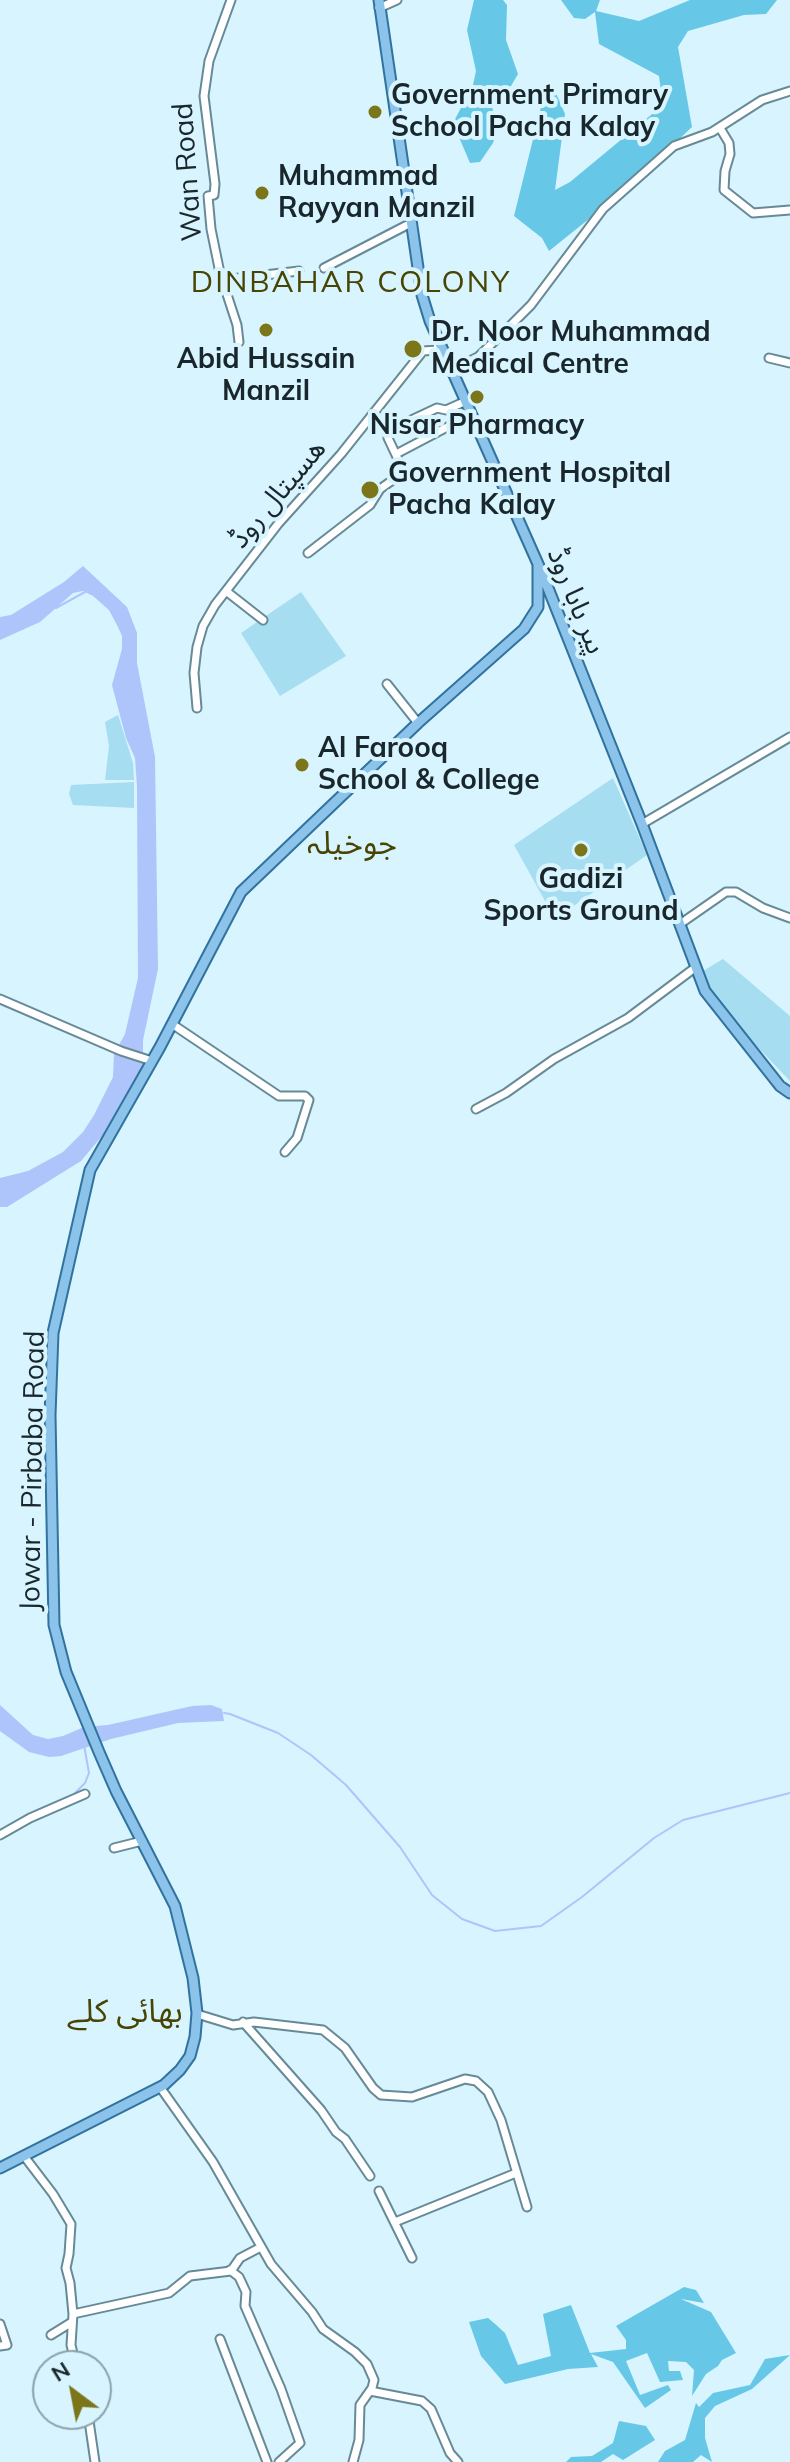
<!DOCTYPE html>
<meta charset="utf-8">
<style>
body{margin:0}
#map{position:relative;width:790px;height:2462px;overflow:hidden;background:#d7f4ff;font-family:Mulish,sans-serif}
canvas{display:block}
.north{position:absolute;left:32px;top:2350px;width:80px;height:80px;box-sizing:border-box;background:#d7f4ff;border:2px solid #8ba2ab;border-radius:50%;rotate:328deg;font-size:22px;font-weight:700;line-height:32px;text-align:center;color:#19272c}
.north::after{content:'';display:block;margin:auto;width:28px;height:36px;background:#7c761b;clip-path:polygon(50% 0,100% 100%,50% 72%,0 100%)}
</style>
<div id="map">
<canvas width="790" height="2462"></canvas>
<div class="north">N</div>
</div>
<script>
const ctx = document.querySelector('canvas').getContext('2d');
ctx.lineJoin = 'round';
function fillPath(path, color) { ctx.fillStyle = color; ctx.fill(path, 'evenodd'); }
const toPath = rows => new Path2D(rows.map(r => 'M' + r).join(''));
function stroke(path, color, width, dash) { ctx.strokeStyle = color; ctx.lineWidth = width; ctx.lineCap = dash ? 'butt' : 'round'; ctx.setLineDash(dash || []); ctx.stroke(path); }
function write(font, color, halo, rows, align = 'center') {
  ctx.font = font + ' Mulish,"Noto Sans Arabic",sans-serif'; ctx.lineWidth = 8; ctx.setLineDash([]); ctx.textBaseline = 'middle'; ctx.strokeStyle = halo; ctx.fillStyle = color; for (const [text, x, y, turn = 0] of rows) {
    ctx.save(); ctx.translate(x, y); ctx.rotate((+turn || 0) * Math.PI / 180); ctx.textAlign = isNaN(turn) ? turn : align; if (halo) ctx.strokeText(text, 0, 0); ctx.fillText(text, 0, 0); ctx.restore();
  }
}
const green = toPath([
 [301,592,346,656,280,696,241,633],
 [118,715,133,763,134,780,105,780,109,746,105,722],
 [613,778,647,855,555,919,514,845],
 [134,782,134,808,73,805,69,794,71,785],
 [723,959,790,1016,790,1081,746,1035,709,987,703,971]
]);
const forest = toPath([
 [474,0,503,0,507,5,506,40,518,74,511,86,503,91,494,90,490,96,497,131,493,143,480,162,470,163,453,123,473,85,476,71,467,30],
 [561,0,600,0,596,11,639,21,690,0,777,0,766,14,744,15,688,31,678,47,692,127,625,190,549,251,542,238,514,216,541,107,552,84,565,114,555,190,570,182,663,105,659,76,599,44,595,12,585,19,574,18],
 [684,2287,696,2290,704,2303,681,2299,711,2312,736,2353,722,2360,718,2366,706,2374,692,2396,694,2370,686,2362,668,2361,669,2371,680,2371,683,2380,660,2382,647,2353,626,2361,640,2395,668,2385,671,2390,645,2408,613,2362,591,2354,598,2367,568,2369,505,2384,481,2356,469,2322,488,2318,494,2323,505,2333,518,2365,551,2356,543,2314,571,2305,590,2353,626,2349,626,2340,616,2326],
 [790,2355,752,2389,715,2406,705,2418,705,2438,712,2462,701,2455,693,2462,658,2462,665,2451,685,2440,696,2403,699,2407,713,2393,750,2385,765,2359],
 [619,2421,646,2426,655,2440,623,2460,613,2454,601,2462,566,2462,571,2457,592,2456,613,2443]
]);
const water = toPath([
 [83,566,127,607,137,633,137,663,155,757,158,969,143,1040,143,1065,102,1136,81,1161,7,1207,0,1207,0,1178,28,1171,63,1152,83,1132,94,1115,113,1077,114,1054,125,1034,138,978,137,787,135,758,126,738,112,685,122,649,122,636,118,627,109,610,93,596,83,591,73,593,40,622,0,640,0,617,11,615,64,582],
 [0,1705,33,1735,48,1739,63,1736,84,1727,108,1725,192,1706,211,1705,222,1709,224,1721,178,1723,111,1739,61,1756,49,1757,29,1752,0,1731]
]);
const stream = toPath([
 [56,608,85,592],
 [224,1713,230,1714,278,1733,311,1755,346,1785,400,1847,432,1895,462,1919,495,1931,541,1926,582,1897,654,1838,683,1820,790,1793],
 [72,1796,85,1783,89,1773,84,1745]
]);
const minor = toPath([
 [231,0,209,61,204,96,215,184,214,195,208,196,211,229,220,273,237,325,239,342],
 [379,8,397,0],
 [720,128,729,143,730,154,725,171,724,190,753,213,790,210],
 [324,268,411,223],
 [222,280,299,271],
 [769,358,790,363],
 [452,370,478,357,510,326,531,305,603,209,674,146,712,132,762,100,790,91],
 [396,454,472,414],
 [308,553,370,505,380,489,404,472,388,438,388,431,437,408,446,410,466,401],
 [226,591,263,620],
 [387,684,418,723],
 [197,708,194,673,197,647,203,626,215,605,278,524,341,454,423,351,438,350,437,341],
 [642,824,790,737],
 [680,924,726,892,736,892,763,908,790,918],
 [0,999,121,1051,152,1061],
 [172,1024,279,1096,305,1096,309,1100,297,1138,285,1152],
 [476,1109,506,1093,554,1059,628,1018,696,967],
 [0,1835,30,1818,85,1794],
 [114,1848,142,1841],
 [197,2014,233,2025,254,2022,323,2030,345,2048,373,2088,381,2095,412,2097,465,2079,476,2081,488,2092,501,2120,527,2207],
 [243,2022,321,2110,336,2132,345,2139,370,2176],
 [160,2087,213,2162,271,2264,312,2312,323,2329,355,2352,367,2364,374,2380,372,2388,360,2405,359,2440,353,2462],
 [24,2156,53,2194,71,2224,69,2254,66,2268,70,2283,73,2314,169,2293,190,2276,231,2271,240,2258,261,2247],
 [379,2191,412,2258],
 [395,2222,516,2173],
 [230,2270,239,2277,246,2292,245,2306,281,2389,300,2443,279,2462],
 [73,2314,71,2345,76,2366],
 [0,2324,7,2345,0,2346],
 [51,2335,72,2322],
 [220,2339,267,2462],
 [370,2391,422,2401,431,2409,450,2453,458,2462],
 [88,2414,95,2462]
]);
const major = toPath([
 [379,0,422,295,430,321,542,573,642,824,705,991,780,1086,790,1093],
 [0,2168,164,2085,180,2070,190,2056,195,2037,197,2013,193,1978,175,1906,116,1791,99,1752,66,1672,54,1625,50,1415,53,1333,90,1170,160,1047,241,892,418,723,524,629,538,607,538,565]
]);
const markers = [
 [375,112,8,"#7c761b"],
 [262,193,8,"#7c761b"],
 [266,330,8,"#7c761b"],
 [413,349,10,"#7c761b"],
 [477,397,8,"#7c761b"],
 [370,490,10,"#7c761b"],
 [302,765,8,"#7c761b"],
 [581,850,8,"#7c761b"]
];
const poiNames = [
 ["Government Primary",391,96],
 ["School Pacha Kalay",391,128],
 ["Muhammad",278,177],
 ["Rayyan Manzil",278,209],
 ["Dr. Noor Muhammad",431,333],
 ["Medical Centre",431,365],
 ["Abid Hussain",266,360,"center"],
 ["Manzil",266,392,"center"],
 ["Nisar Pharmacy",477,426,"center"],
 ["Government Hospital",388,474],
 ["Pacha Kalay",388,506],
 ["Al Farooq",318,749],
 ["School & College",318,781],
 ["Gadizi",581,880,"center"],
 ["Sports Ground",581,912,"center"]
];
const streetNames = [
 ["Wan Road",188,172,-94],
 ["ھسپتال روڈ",278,494,-50],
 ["پیر بابا روڈ",576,601,68],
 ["Jowar - Pirbaba Road",33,1471,-89]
];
const neighbourhoodNames = [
 ["DINBAHAR COLONY",351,283]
];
const quarterNames = [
 ["جوخیلہ",352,844],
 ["بھائی كلے",125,2012]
];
fillPath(green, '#a6ddf0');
fillPath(forest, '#66c8e6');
fillPath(water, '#adc5fb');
stroke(stream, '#adc5fb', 2);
stroke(minor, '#678a96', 11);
stroke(major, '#31729e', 13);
stroke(minor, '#fff', 7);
stroke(major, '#8bc3ea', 9);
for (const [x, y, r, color] of markers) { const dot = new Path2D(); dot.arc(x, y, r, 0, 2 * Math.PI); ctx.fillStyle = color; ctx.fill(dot); stroke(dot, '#d7f4ff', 3); }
write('bold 28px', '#19272c', '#d7f4ff', poiNames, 'left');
write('28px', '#19272c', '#d7f4ff', streetNames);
ctx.letterSpacing = '2px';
write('30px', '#484401', '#d7f4ff', neighbourhoodNames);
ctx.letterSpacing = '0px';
write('32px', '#484401', '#d7f4ff', quarterNames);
</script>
